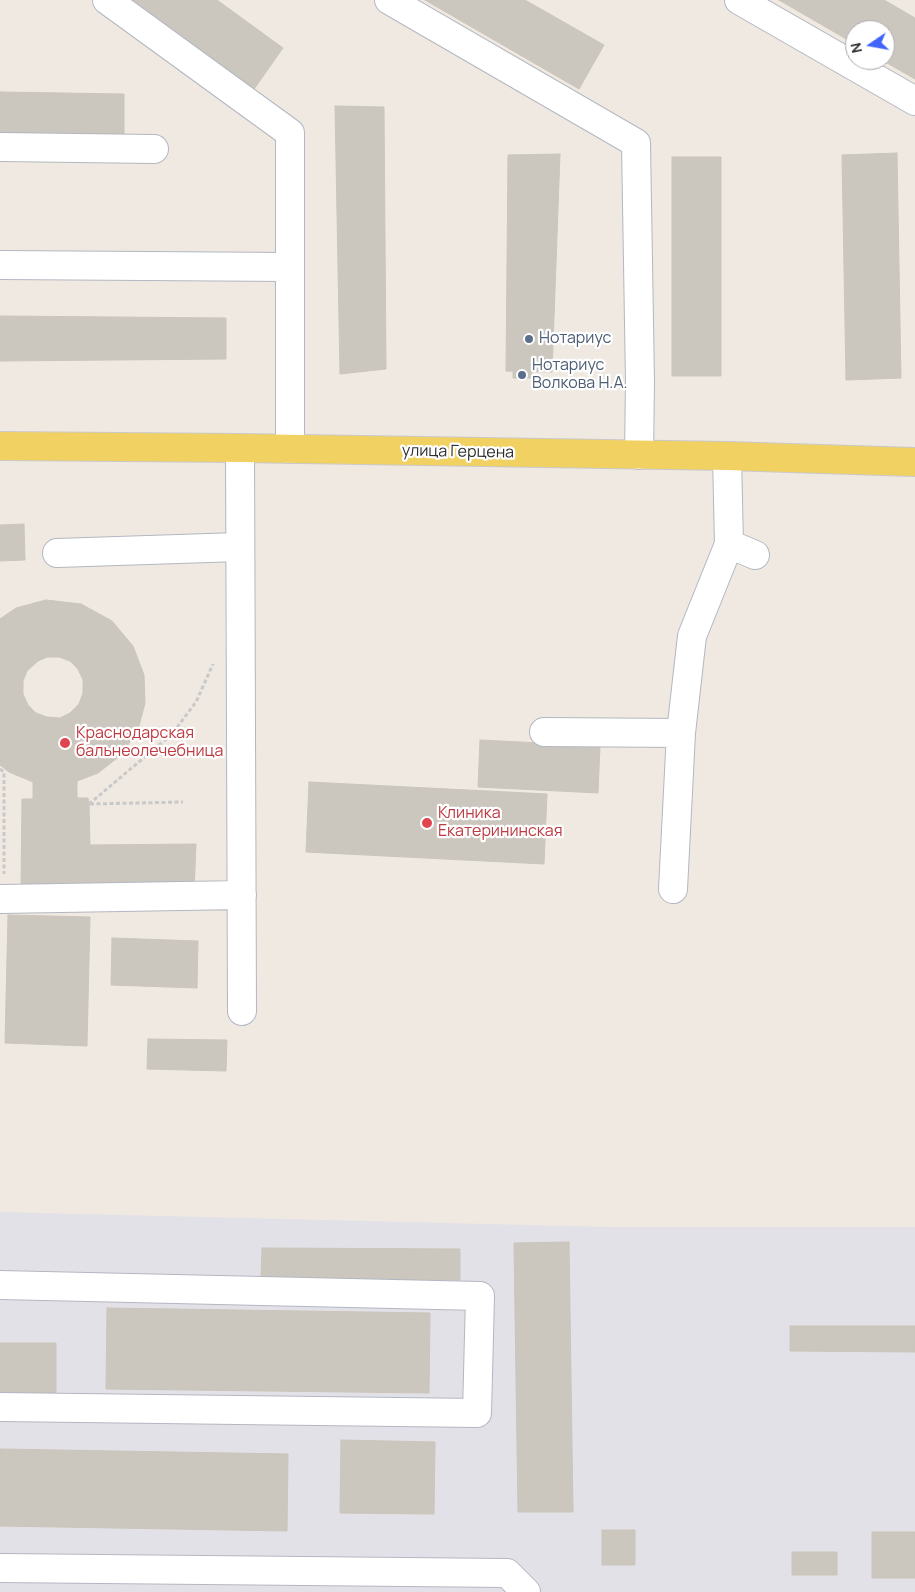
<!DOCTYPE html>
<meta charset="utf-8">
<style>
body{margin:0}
#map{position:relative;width:915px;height:1592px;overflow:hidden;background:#efe9e1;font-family:Manrope,sans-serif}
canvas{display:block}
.north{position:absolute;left:845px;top:20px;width:50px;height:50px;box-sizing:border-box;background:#fff;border:1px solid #ababab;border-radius:50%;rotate:258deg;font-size:14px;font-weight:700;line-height:20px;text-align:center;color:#2e2e2e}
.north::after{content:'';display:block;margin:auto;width:18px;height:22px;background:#4264fb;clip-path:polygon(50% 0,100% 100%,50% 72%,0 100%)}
</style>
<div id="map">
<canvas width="915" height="1592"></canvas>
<div class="north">N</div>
</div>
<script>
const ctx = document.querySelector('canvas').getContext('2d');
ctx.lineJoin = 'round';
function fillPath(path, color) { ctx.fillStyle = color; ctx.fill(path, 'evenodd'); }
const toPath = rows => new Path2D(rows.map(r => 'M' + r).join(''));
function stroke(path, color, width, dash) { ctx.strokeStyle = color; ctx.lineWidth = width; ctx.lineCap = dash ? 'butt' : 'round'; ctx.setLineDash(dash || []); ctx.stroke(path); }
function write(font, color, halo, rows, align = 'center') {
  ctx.font = font + ' Manrope,sans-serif'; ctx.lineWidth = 4.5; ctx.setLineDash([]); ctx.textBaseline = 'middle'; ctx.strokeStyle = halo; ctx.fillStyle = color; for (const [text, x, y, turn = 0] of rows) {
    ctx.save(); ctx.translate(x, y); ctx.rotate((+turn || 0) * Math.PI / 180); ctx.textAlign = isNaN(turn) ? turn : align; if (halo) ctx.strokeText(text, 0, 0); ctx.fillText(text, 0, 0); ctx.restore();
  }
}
const industrial = toPath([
 [0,1212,608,1227,915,1227,915,1592,0,1592]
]);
const building = toPath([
 [125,0,217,0,283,48,252,92,125,0],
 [425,0,525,0,604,45,579,89,425,0],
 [779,0,884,0,915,18,915,79,882,60,885,60,885,30,855,30,855,44,779,0],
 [0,92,124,94,124,145,0,144,0,92],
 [335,106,384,107,386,369,340,374,335,106],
 [897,153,901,378,846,380,842,155,897,153],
 [560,154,552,372,506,371,508,155,560,154],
 [672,157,721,157,721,376,672,376,672,157],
 [0,316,226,318,226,359,0,361,0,316],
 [513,371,532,371,532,378,513,378,513,371],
 [24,524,25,560,0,561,0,525,24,524],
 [46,600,81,604,112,621,133,646,144,675,145,703,138,730,121,755,98,773,77,781,77,798,88,798,89,804,90,845,196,844,194,891,21,887,22,799,33,799,33,782,9,772,0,765,0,619,16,608,46,600],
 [47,657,59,657,70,661,78,669,83,680,83,693,79,704,70,713,60,718,47,717,36,713,28,705,23,694,23,681,27,671,38,661,47,657],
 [480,740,600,746,598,793,478,787,480,740],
 [309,782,547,794,544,864,306,852,309,782],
 [8,915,90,917,87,1046,5,1043,8,915],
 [112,938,198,941,197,988,111,985,112,938],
 [148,1039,227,1040,226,1071,147,1069,148,1039],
 [569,1242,573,1512,518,1512,514,1243,569,1242],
 [262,1248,460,1249,460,1280,261,1279,262,1248],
 [107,1308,430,1313,429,1393,106,1389,107,1308],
 [790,1326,915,1326,915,1352,790,1351,790,1326],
 [0,1343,56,1343,56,1394,0,1394,0,1343],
 [341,1440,435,1442,434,1514,340,1513,341,1440],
 [0,1449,288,1454,287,1531,0,1526,0,1449],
 [602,1530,635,1530,635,1565,602,1565,602,1530],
 [872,1532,915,1532,915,1578,872,1578,872,1532],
 [792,1552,837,1552,837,1575,792,1575,792,1552]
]);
const path = toPath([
 [0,769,4,772,4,874],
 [89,804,172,734,196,702,213,664],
 [90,804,183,802]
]);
const minor = toPath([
 [107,0,290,133,290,449],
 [389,0,636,143,640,382,639,455],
 [739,0,915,101],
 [0,147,154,149],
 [0,265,290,267],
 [240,448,242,1011],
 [727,456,729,544,755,555],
 [57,553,239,547],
 [544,732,681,733],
 [673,889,681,733,692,636,729,544],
 [0,899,242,895],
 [0,1285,480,1296,477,1413,0,1407],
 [0,1568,507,1573,526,1592]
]);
const major = toPath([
 [0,446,240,448,727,456,915,462]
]);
const markers = [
 [529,339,5,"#5c6f8a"],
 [522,375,5,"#5c6f8a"],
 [65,743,6,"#e0444e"],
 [427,823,6,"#e0444e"]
];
const serviceNames = [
 ["Нотариус",539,339],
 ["Нотариус",532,366],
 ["Волкова Н.А.",532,384]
];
const streetNames = [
 ["улица Герцена",458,452,1]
];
const healthNames = [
 ["Краснодарская",76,734],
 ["бальнеолечебница",76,752],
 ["Клиника",438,814],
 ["Екатерининская",438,832]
];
fillPath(industrial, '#e3e1e8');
fillPath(building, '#cbc7bf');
stroke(building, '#cbc5ba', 1);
stroke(minor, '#b4b7c1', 30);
stroke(major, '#c9c9c9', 30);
stroke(path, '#c9c9c9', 3, [4, 2.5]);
stroke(minor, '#fff', 28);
stroke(major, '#f2d163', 28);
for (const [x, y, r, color] of markers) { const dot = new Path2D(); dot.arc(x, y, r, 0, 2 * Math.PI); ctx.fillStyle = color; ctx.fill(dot); stroke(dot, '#fff', 2); }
write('16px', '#4e5e75', '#fff', serviceNames, 'left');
write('16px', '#2e2e2e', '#fff', streetNames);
write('16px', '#be3a42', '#fff', healthNames, 'left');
</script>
